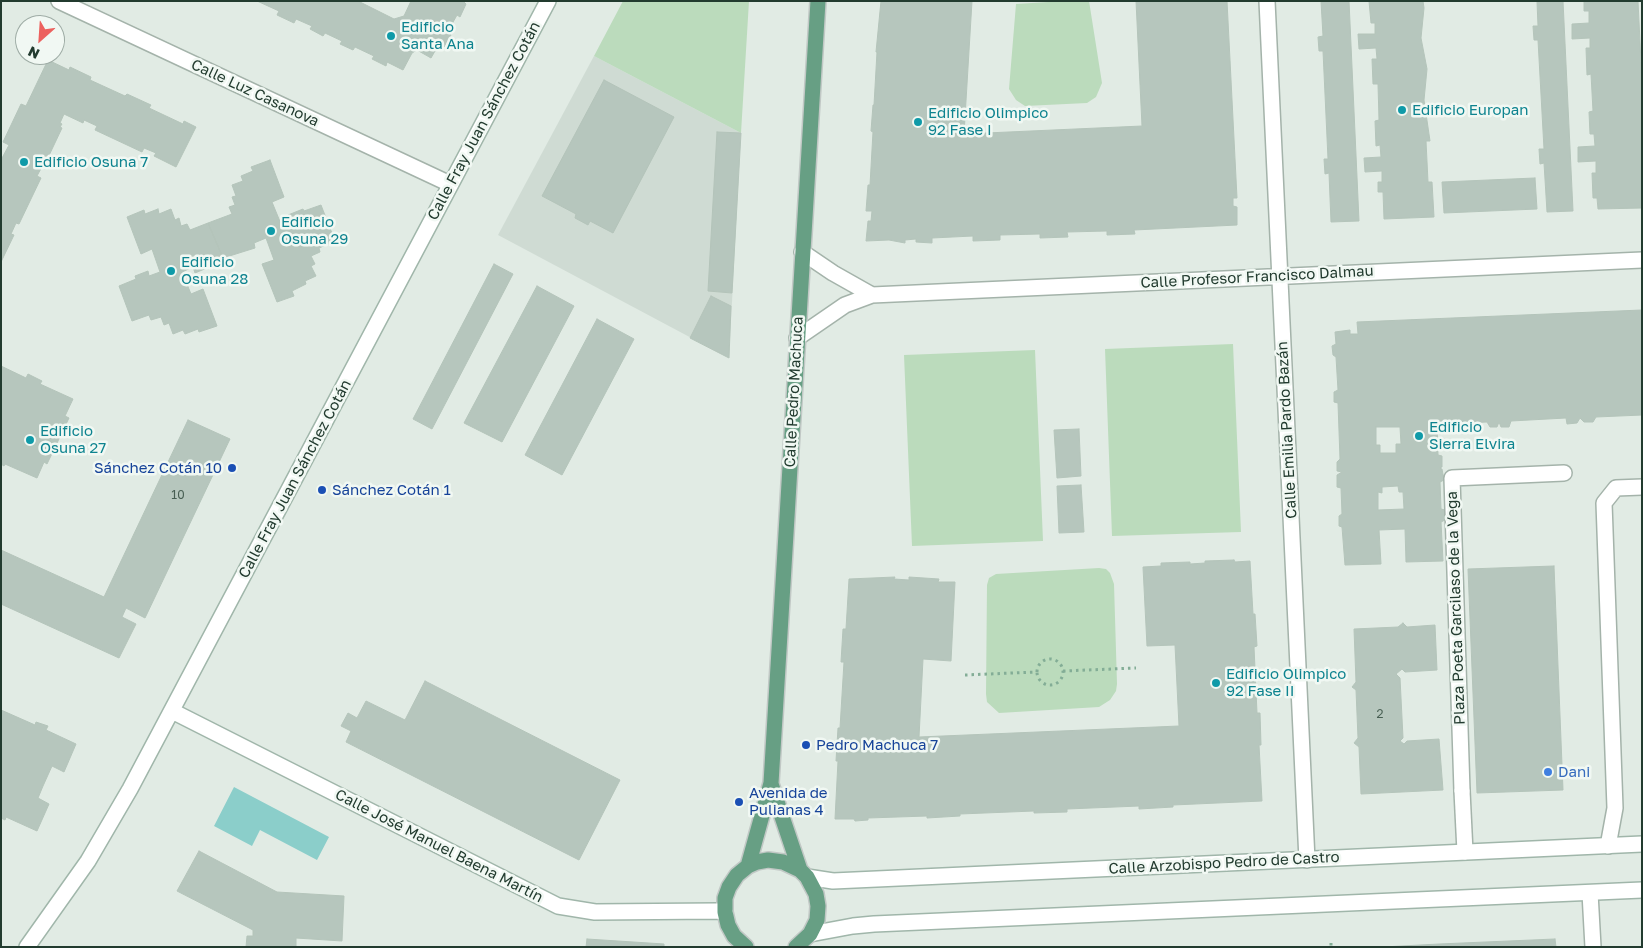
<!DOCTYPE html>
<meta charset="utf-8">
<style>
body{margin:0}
#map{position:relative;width:1643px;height:948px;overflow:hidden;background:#e1ebe4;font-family:"Golos Text",sans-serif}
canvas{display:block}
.frame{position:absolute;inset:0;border:2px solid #223b2f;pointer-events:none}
.north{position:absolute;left:15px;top:15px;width:50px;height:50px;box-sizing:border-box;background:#f1f8f3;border:1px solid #9eaca5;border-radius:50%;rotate:206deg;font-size:14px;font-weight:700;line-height:20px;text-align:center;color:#223b2f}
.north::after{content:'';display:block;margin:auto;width:18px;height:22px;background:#ec615e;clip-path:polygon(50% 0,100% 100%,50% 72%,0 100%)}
</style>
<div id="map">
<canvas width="1643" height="948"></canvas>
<div class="frame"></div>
<div class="north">N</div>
</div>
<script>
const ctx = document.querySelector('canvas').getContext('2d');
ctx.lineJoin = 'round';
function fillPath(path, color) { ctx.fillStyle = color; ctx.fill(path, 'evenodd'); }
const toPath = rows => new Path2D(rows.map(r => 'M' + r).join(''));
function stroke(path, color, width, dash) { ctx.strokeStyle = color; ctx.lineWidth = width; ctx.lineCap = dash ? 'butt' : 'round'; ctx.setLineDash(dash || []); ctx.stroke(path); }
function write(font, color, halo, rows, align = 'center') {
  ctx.font = font + ' "Golos Text",sans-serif'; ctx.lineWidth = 5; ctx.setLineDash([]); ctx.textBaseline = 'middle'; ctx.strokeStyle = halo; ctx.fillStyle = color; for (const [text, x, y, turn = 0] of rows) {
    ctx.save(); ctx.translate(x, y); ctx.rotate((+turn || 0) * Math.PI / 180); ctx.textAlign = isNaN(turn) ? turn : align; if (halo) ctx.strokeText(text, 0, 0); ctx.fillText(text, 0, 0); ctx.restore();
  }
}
const built = toPath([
 [594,56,741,133,729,358,498,235]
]);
const green = toPath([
 [623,1,749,1,741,133,594,56],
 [1064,1,1089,1,1102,83,1096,97,1087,103,1025,106,1016,100,1009,89,1016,4],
 [1233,344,1241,532,1112,536,1105,349],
 [1035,350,1043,541,912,546,904,355],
 [1099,568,1106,569,1110,573,1114,584,1117,684,1116,691,1110,700,1099,707,999,713,987,702,986,694,987,585,989,578,996,574]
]);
const water = toPath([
 [234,787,329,837,317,860,260,830,252,846,214,826]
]);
const building = toPath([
 [257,1,358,1,394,19,404,16,411,1,463,1,466,4,460,17,457,15,447,33,451,35,444,47,439,44,431,58,417,50,412,53,403,70,387,62,386,66,372,59,374,56,355,47,353,50,340,44,342,41,325,33,323,36,310,29,312,26,296,19,294,23,277,15,279,11,257,1],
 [881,1,972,1,964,134,1142,126,1136,1,1227,1,1237,198,1233,198,1233,206,1237,207,1237,225,1134,230,1135,234,1107,235,1107,231,1067,232,1068,237,1040,238,1040,234,1000,235,1000,240,973,241,973,236,932,238,932,243,916,242,916,239,905,240,905,243,889,240,866,241,868,221,871,221,872,211,866,211,868,185,870,185,873,132,871,131,873,105,874,105,877,52,876,52,881,1],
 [1321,1,1349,1,1359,221,1331,222,1329,173,1325,174,1324,159,1328,159,1323,51,1319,51,1318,37,1323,36,1321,1],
 [1369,1,1423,1,1424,8,1421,38,1427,69,1424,100,1430,141,1426,141,1428,182,1432,182,1434,217,1384,219,1383,192,1378,192,1378,182,1382,182,1382,171,1365,172,1364,158,1381,157,1380,145,1376,146,1375,121,1379,120,1378,84,1373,84,1372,59,1377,59,1376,48,1359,49,1358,34,1375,34,1375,23,1371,23,1369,1],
 [1537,1,1563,1,1573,211,1547,212,1544,163,1540,164,1539,149,1544,149,1538,40,1534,40,1533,26,1538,26,1537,1],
 [1584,1,1638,1,1642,83,1642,208,1598,209,1597,198,1593,198,1592,173,1596,173,1596,161,1578,162,1578,147,1595,146,1594,134,1590,134,1589,112,1593,111,1591,74,1587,75,1586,48,1590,48,1590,38,1572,39,1572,24,1589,23,1589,11,1584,11,1584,1],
 [48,60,69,70,70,67,91,77,90,80,125,96,127,94,151,105,149,108,183,124,184,121,196,127,176,167,154,156,156,153,144,148,142,152,95,130,97,126,84,120,83,123,64,114,60,123,62,124,60,127,62,128,45,164,44,163,37,176,41,178,19,224,16,223,11,234,14,235,1,262,1,160,9,145,3,142,21,104,26,106,48,60],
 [604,80,674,117,613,233,590,221,588,225,575,218,576,214,542,196,604,80],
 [717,132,741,133,732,293,708,291,717,132],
 [270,160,284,197,272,202,281,224,290,221,288,215,303,209,304,211,321,205,335,241,319,248,320,252,311,256,315,264,311,266,316,276,305,281,306,284,292,291,294,296,277,302,262,264,274,260,266,238,254,243,255,248,223,258,208,223,232,214,229,207,235,205,232,197,236,196,232,185,243,181,241,176,253,171,251,167,270,160],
 [1535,178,1537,209,1444,213,1442,182,1535,178],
 [158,209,159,214,171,209,175,220,179,218,181,226,187,224,190,230,208,223,223,258,206,265,207,268,195,273,193,267,182,272,191,294,203,289,217,326,199,332,198,329,185,334,183,330,173,334,169,323,164,325,161,317,151,320,149,315,132,321,119,286,136,279,135,276,148,271,149,276,160,272,152,249,141,254,127,217,144,210,145,214,158,209],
 [494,264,513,274,432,429,413,419,494,264],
 [537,286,574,306,502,442,464,423,537,286],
 [711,296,731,306,729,358,690,338,711,296],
 [1642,310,1642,415,1596,417,1593,422,1584,422,1580,418,1577,423,1567,424,1566,418,1511,421,1509,427,1501,427,1499,422,1497,427,1490,427,1487,422,1463,423,1460,429,1452,429,1449,423,1437,424,1438,455,1442,456,1442,467,1439,468,1442,469,1444,480,1440,482,1441,509,1445,510,1445,520,1441,522,1443,561,1406,562,1405,529,1379,530,1381,564,1345,565,1342,527,1339,526,1339,516,1342,514,1341,488,1337,487,1337,475,1342,472,1337,471,1337,462,1340,459,1338,403,1334,402,1334,392,1338,390,1336,357,1333,355,1332,346,1336,344,1335,332,1350,330,1350,334,1358,334,1357,322,1642,310],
 [1376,427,1400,427,1401,444,1396,444,1396,453,1380,453,1380,445,1376,445,1376,427],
 [1398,486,1399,492,1403,492,1404,509,1378,510,1378,492,1382,493,1382,487,1398,486],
 [597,319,634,339,562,475,525,455,597,319],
 [1,366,26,378,28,374,42,381,40,384,73,399,65,416,69,418,47,464,44,462,37,478,5,464,4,466,1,464,1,366],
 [188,420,230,439,145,618,126,608,122,617,136,624,119,658,1,604,1,550,104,597,188,420],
 [1079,429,1081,476,1057,478,1054,430,1079,429],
 [1081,485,1084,532,1059,533,1057,486,1081,485],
 [1234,560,1235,562,1250,561,1253,614,1255,614,1257,646,1254,647,1257,713,1260,713,1261,745,1259,745,1262,801,1173,805,1173,807,1139,809,1139,806,1067,809,1067,812,1034,813,1034,811,960,814,960,816,927,818,927,816,868,818,868,820,855,821,854,819,835,819,838,761,836,761,838,728,840,728,844,662,841,662,843,629,846,629,849,579,895,577,894,579,909,580,909,577,939,579,938,582,955,582,951,661,923,659,919,737,1179,726,1175,645,1147,646,1143,567,1161,566,1161,563,1190,562,1190,564,1205,563,1205,561,1234,560],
 [1554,566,1563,790,1477,793,1468,569,1554,566],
 [1403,623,1407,627,1435,625,1437,670,1405,672,1402,669,1396,674,1400,678,1403,738,1400,741,1404,744,1407,741,1439,739,1443,790,1361,794,1359,747,1354,743,1358,738,1356,690,1352,687,1356,682,1354,629,1398,627,1403,623],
 [425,681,620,780,579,860,346,742,351,731,341,726,348,713,357,718,366,701,405,720,425,681],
 [1,710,35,725,36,722,48,726,46,730,76,744,64,772,52,766,43,786,38,798,49,804,37,831,6,817,5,820,1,818,1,710],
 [199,851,277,892,344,896,342,941,296,938,296,947,246,947,247,936,253,936,253,930,177,891,199,851],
 [587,939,664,944,664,947,586,947,587,939],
 [1555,939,1556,947,1383,947,1439,944,1555,939]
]);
const path = toPath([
 '1037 672a13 13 0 1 1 26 0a13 13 0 1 1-26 0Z',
 [1063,671,1136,668],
 [965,675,1036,672],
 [1331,943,1331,947]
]);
const service = toPath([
 [1462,791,1465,852]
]);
const pedestrian = toPath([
 [1462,791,1452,478,1564,473]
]);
const minor = toPath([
 [1608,846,1615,808,1604,503,1616,488,1642,487]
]);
const tertiary = toPath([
 [59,1,450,184],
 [1267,1,1307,860],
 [802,252,833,273,872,295],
 [797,338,845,305,872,295,1642,260],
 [1590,893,1593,947]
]);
const secondary = toPath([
 [172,711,558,906,595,912,717,911,725,912],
 [807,877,833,881,1642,844],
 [810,934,853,926,874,924,1642,890],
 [27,947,88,861,130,789,548,1]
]);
const primary = toPath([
 [771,784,800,870],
 [748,866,771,783,818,1],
 [746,947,734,936,728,925,725,912,725,898,729,887,737,875,748,866,757,862,768,860,783,862,800,870,807,877,816,894,818,906,817,920,810,934,796,947]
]);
const markers = [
 [391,36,5,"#0f9aa8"],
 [1402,110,5,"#0f9aa8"],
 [918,122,5,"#0f9aa8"],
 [24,162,5,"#0f9aa8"],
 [271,231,5,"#0f9aa8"],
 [171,271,5,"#0f9aa8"],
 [1419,436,5,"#0f9aa8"],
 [30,440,5,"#0f9aa8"],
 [232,468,5,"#1a4fb4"],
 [322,490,5,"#1a4fb4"],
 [1216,683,5,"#0f9aa8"],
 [806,745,5,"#1a4fb4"],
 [1548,772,5,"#3f7fe0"],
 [739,802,5,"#1a4fb4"]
];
const numberNames = [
 ["10",178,495],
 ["2",1380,714]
];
const cultureNames = [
 ["Edificio",401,27],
 ["Santa Ana",401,44],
 ["Edificio Europan",1412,110],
 ["Edificio Olimpico",928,113],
 ["92 Fase I",928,130],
 ["Edificio Osuna 7",34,162],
 ["Edificio",281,222],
 ["Osuna 29",281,239],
 ["Edificio",181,262],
 ["Osuna 28",181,279],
 ["Edificio",1429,427],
 ["Sierra Elvira",1429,444],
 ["Edificio",40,431],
 ["Osuna 27",40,448],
 ["Edificio Olimpico",1226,674],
 ["92 Fase II",1226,691]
];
const streetNames = [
 ["Calle Luz Casanova",255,93,25],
 ["Calle Fray Juan Sánchez Cotán",484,121,-62],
 ["Calle Profesor Francisco Dalmau",1257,277,-3],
 ["Calle Pedro Machuca",794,392,-87],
 ["Calle Emilia Pardo Bazán",1287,430,-93],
 ["Calle Fray Juan Sánchez Cotán",295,479,-62],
 ["Plaza Poeta Garcilaso de la Vega",1456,608,-92],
 ["Calle José Manuel Baena Martín",439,846,27],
 ["Calle Arzobispo Pedro de Castro",1224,863,-3]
];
const transitNames = [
 ["Sánchez Cotán 10",222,468,"right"],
 ["Sánchez Cotán 1",332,490],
 ["Pedro Machuca 7",816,745],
 ["Avenida de",749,793],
 ["Pulianas 4",749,810]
];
const shopNames = [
 ["Dani",1558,772]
];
fillPath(built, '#cfdbd3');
fillPath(green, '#bbdbbc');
fillPath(water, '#8bceca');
fillPath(building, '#b6c6bd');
stroke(building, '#b4c4ba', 1);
stroke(service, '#a4b3aa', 18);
stroke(pedestrian, '#a4b3aa', 18);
stroke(minor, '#a4b3aa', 18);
stroke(tertiary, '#a4b3aa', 18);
stroke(secondary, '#a0b6aa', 18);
stroke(primary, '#c1c8c5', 18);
stroke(path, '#83ad96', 3, [2.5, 4]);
stroke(service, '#fff', 15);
stroke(pedestrian, '#fff', 15);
stroke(minor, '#fff', 15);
stroke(tertiary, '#fff', 15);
stroke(secondary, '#fff', 15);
stroke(primary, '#679f84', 15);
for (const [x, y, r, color] of markers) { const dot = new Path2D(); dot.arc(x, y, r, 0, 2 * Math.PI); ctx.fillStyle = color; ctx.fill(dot); stroke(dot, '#f1f8f3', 2); }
write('12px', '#475e52', null, numberNames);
write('15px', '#0d838f', '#f1f8f3', cultureNames, 'left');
write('15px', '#223b2f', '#f1f8f3', streetNames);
write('15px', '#164399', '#f1f8f3', transitNames, 'left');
write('15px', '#366cbe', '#f1f8f3', shopNames, 'left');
</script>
